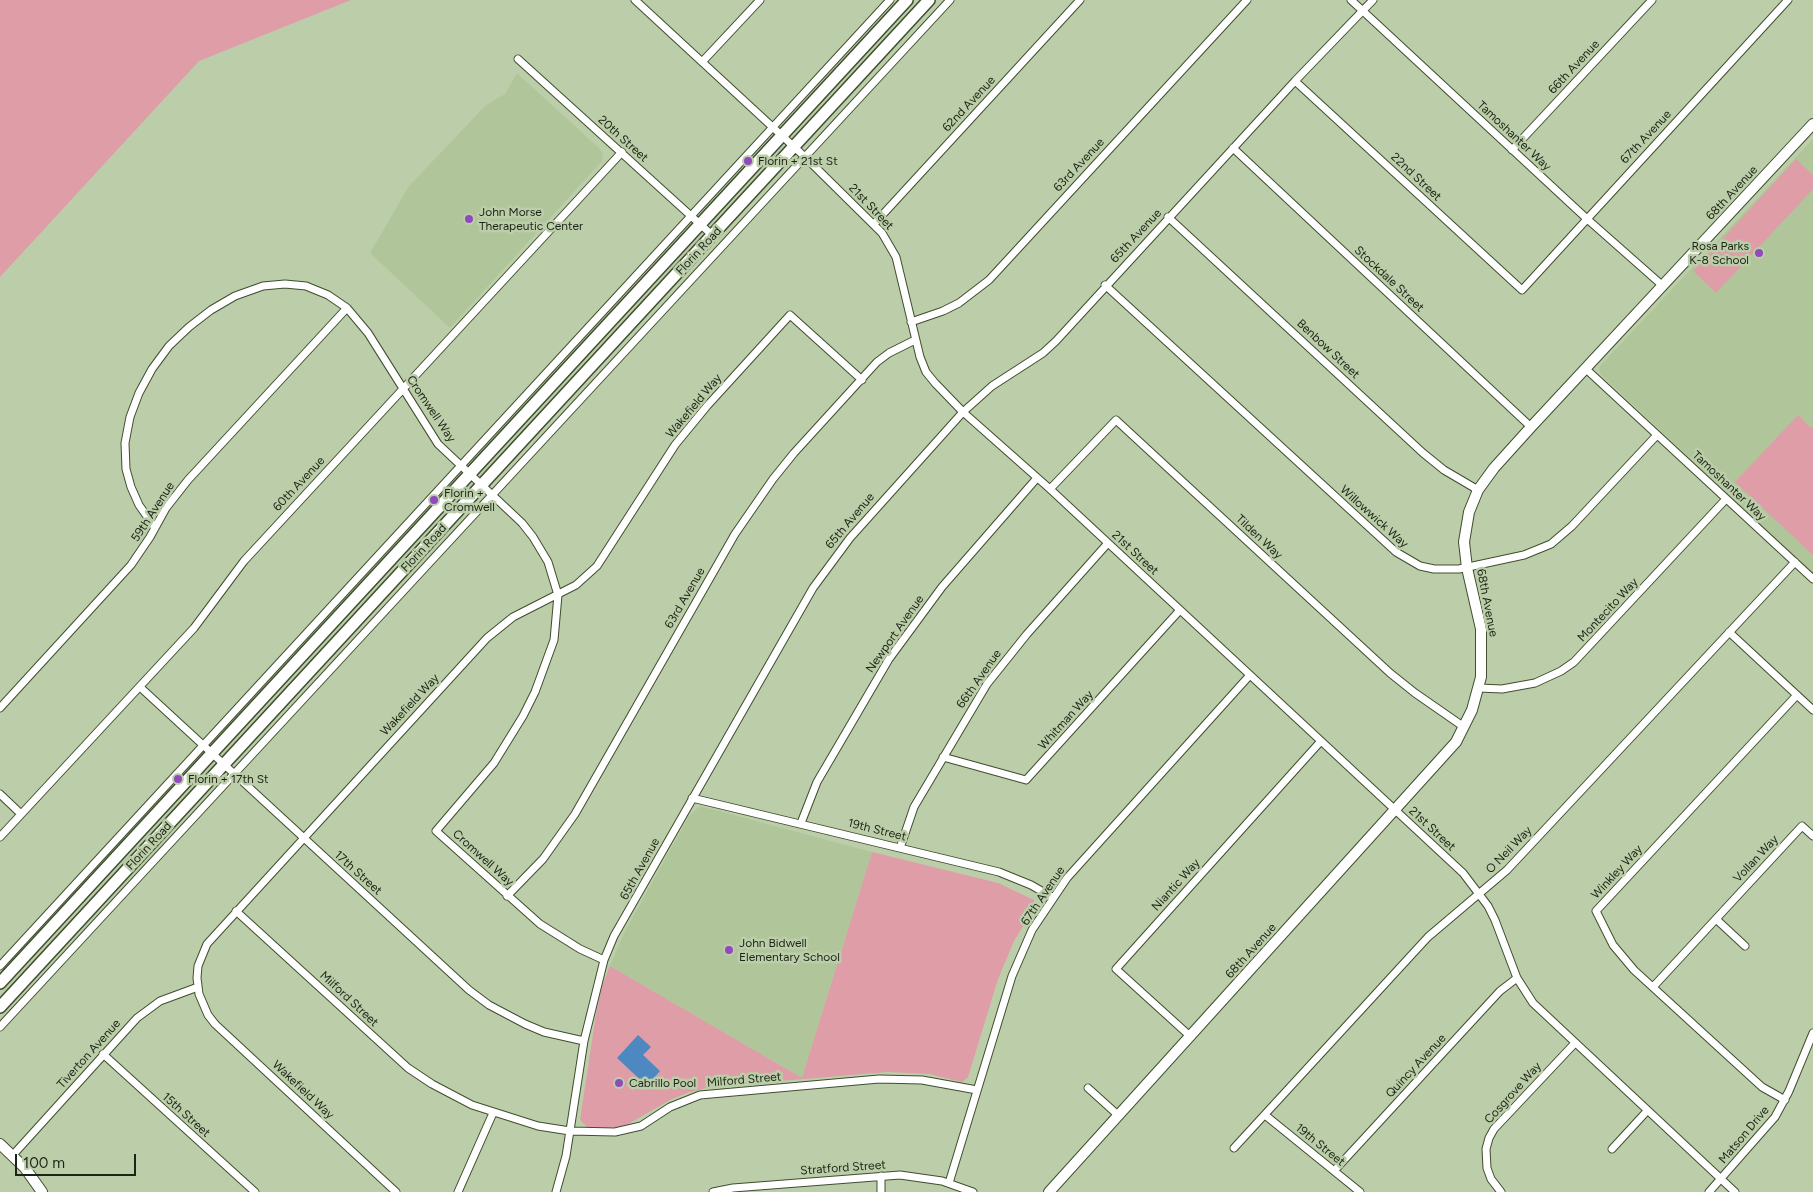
<!DOCTYPE html>
<style>
body{margin:0}
#map{position:relative;width:1813px;height:1192px;overflow:hidden;background:#bbcea9;font-family:Figtree,sans-serif}
canvas{display:block}
.scale{position:absolute;left:15px;top:1154px;width:121px;height:22px;box-sizing:border-box;border:2px solid #1d2416;border-top:0;padding-left:6px;font-size:15px;line-height:18px;white-space:nowrap;color:#1d2416;-webkit-text-stroke:4px #bbcea9;paint-order:stroke}
</style>
<div id="map">
<canvas width="1813" height="1192"></canvas>
<div class="scale">100 m</div>
</div>
<script>
const ctx = document.querySelector('canvas').getContext('2d');
ctx.lineJoin = 'round';
function fillPath(path, color) { ctx.fillStyle = color; ctx.fill(path, 'evenodd'); }
const toPath = rows => new Path2D(rows.map(r => 'M' + r).join(''));
function stroke(path, color, width, dash) { ctx.strokeStyle = color; ctx.lineWidth = width; ctx.lineCap = dash ? 'butt' : 'round'; ctx.setLineDash(dash || []); ctx.stroke(path); }
function write(font, color, halo, rows, align = 'center') {
  ctx.font = font + ' Figtree,sans-serif'; ctx.lineWidth = 5; ctx.setLineDash([]); ctx.textBaseline = 'middle'; ctx.strokeStyle = halo; ctx.fillStyle = color; for (const [text, x, y, turn = 0] of rows) {
    ctx.save(); ctx.translate(x, y); ctx.rotate((+turn || 0) * Math.PI / 180); ctx.textAlign = isNaN(turn) ? turn : align; if (halo) ctx.strokeText(text, 0, 0); ctx.fillText(text, 0, 0); ctx.restore();
  }
}
const built = toPath([
 [517,73,600,149,603,155,602,161,450,328,370,253,409,186,486,105,505,94],
 [1813,139,1813,573,1600,374,1599,367],
 [700,806,872,852,802,1078,610,966,624,933,689,816]
]);
const green = toPath([
 [0,0,351,0,199,61,0,277],
 [1796,159,1813,175,1813,189,1716,293,1693,271],
 [1798,415,1811,428,1813,427,1813,555,1735,482],
 [872,852,998,883,1034,900,1035,907,1014,941,998,979,968,1077,962,1082,929,1074,887,1072,710,1087,687,1093,670,1100,623,1127,588,1128,580,1120,596,1014,602,986,610,966,802,1078]
]);
const water = toPath([
 [638,1035,651,1047,643,1055,660,1071,647,1086,617,1058]
]);
const street = toPath([
 [635,0,805,157,882,233,896,257,920,357,926,372,935,383,963,412,1050,489,1463,873,1488,906,1495,920,1517,978,1533,1003,1735,1192],
 [1351,0,1586,218,1663,286],
 [518,59,712,235],
 [702,62,760,0],
 [1295,81,1522,290,1788,0],
 [1233,148,1531,427],
 [1512,150,1652,0],
 [1168,217,1423,453,1444,470,1478,490],
 [874,224,1080,0],
 [1105,285,1396,552,1420,566,1434,569,1459,569,1524,555,1551,544,1572,526,1657,435],
 [911,322,943,311,959,303,989,280,1247,0],
 [1586,369,1813,579],
 [1050,489,1116,420,1390,673,1415,693,1464,727],
 [155,528,139,505,131,487,126,469,125,443,130,417,139,393,152,369,169,346,189,327,211,310,235,296,263,286,285,284,306,286,328,295,347,308,368,333,438,444,522,523,533,537,548,562,558,595,554,640,535,692,523,716,494,763,436,831,540,924,580,949,604,960],
 [1729,632,1813,710],
 [140,687,469,990,489,1005,525,1024,544,1032,584,1041],
 [1479,688,1502,689,1535,683,1561,671,1574,662,1726,499],
 [0,708,131,565,150,537,166,508,188,480,347,308],
 [943,757,1026,780,1180,610],
 [0,794,21,814],
 [692,798,999,872,1031,885,1052,897],
 [801,823,817,782,889,659,942,587,1037,478],
 [0,837,194,628,244,561,622,152],
 [900,848,914,807,987,684,1027,634,1108,543],
 [507,896,543,859,575,814,735,534,773,479,794,453,877,362,889,353,915,340],
 [236,911,408,1068,432,1084,472,1105,538,1126,570,1131,615,1132,641,1126,670,1107,700,1095,879,1079,922,1080,977,1090],
 [1716,919,1745,946],
 [0,966,890,0],
 [1653,987,1802,826,1813,836],
 [0,1027,950,0],
 [1191,1037,1116,969,1321,741],
 [103,1054,255,1192],
 [1088,1088,1119,1116],
 [1785,1100,1762,1087,1634,970,1613,945,1596,911,1797,695],
 [1265,1115,1360,1192],
 [1234,1148,1428,937,1507,870,1795,562],
 [1612,1149,1647,1111],
 [12,1156,137,1018,160,1001,198,987],
 [1334,1171,1500,991,1517,978],
 [881,1176,881,1192],
 [949,1183,1012,976,1032,930,1067,878,1250,675],
 [396,1192,215,1024,208,1015,199,994,197,978,198,966,207,944,487,638,513,617,576,585,597,566,675,445,707,406,790,315,862,380],
 [458,1192,493,1113],
 [556,1192,566,1156,584,1041,604,960,614,936,813,588,850,538,963,412,992,386,1043,353,1056,341,1295,81,1373,0],
 [713,1192,733,1188,900,1175,942,1181,973,1192],
 [1501,1192,1491,1179,1487,1168,1486,1149,1489,1138,1494,1129,1575,1043],
 [1709,1192,1775,1117,1789,1091,1813,1033]
]);
const secondary = toPath([
 [0,1144,25,1168,42,1192],
 [1049,1192,1456,742,1472,710,1481,677,1481,629,1467,568,1464,542,1469,512,1478,490,1494,468,1531,427,1813,124]
]);
const primary = toPath([
 [0,983,907,0],
 [0,1007,929,0]
]);
const markers = [
 [748,161,5,"#904abe"],
 [469,219,5,"#904abe"],
 [1759,253,5,"#904abe"],
 [434,500,5,"#904abe"],
 [178,779,5,"#904abe"],
 [729,950,5,"#904abe"],
 [619,1083,5,"#904abe"]
];
const streetNames = [
 ["66th Avenue",1574,67,-47],
 ["62nd Avenue",969,104,-47],
 ["Tamoshanter Way",1514,136,43],
 ["67th Avenue",1646,137,-47],
 ["20th Street",623,139,42],
 ["63rd Avenue",1079,165,-47],
 ["22nd Street",1416,177,43],
 ["68th Avenue",1732,193,-47],
 ["21st Street",871,207,46],
 ["65th Avenue",1136,236,-47],
 ["Florin Road",699,251,-47],
 ["Stockdale Street",1389,279,43],
 ["Benbow Street",1328,349,43],
 ["Wakefield Way",694,406,-50],
 ["Cromwell Way",431,409,56],
 ["60th Avenue",299,484,-47],
 ["Tamoshanter Way",1729,486,43],
 ["59th Avenue",153,512,-57],
 ["Willowwick Way",1374,517,42],
 ["65th Avenue",850,521,-50],
 ["Tilden Way",1259,537,43],
 ["Florin Road",424,548,-47],
 ["21st Street",1135,553,43],
 ["63rd Avenue",685,598,-60],
 ["68th Avenue",1487,603,79],
 ["Montecito Way",1608,610,-47],
 ["Newport Avenue",895,634,-55],
 ["66th Avenue",979,679,-55],
 ["Wakefield Way",410,705,-47],
 ["Whitman Way",1066,720,-48],
 ["21st Street",1432,829,43],
 ["19th Street",877,830,14],
 ["Florin Road",149,846,-47],
 ["O Neil Way",1509,850,-46],
 ["Cromwell Way",483,858,42],
 ["Vollan Way",1756,859,-47],
 ["65th Avenue",640,869,-61],
 ["Winkley Way",1617,872,-47],
 ["17th Street",358,873,42],
 ["Niantic Way",1176,885,-48],
 ["67th Avenue",1043,896,-56],
 ["68th Avenue",1251,951,-48],
 ["Milford Street",349,999,43],
 ["Tiverton Avenue",89,1054,-48],
 ["Quincy Avenue",1416,1066,-47],
 ["Milford Street",744,1080,-5],
 ["Wakefield Way",303,1090,43],
 ["Cosgrove Way",1513,1093,-48],
 ["15th Street",186,1115,42],
 ["Matson Drive",1744,1135,-50],
 ["19th Street",1320,1145,39],
 ["Stratford Street",843,1168,-4]
];
const poiNames = [
 ["Florin + 21st St",758,161],
 ["John Morse",479,212],
 ["Therapeutic Center",479,226],
 ["Rosa Parks",1749,246,"right"],
 ["K-8 School",1749,260,"right"],
 ["Florin +",444,493],
 ["Cromwell",444,507],
 ["Florin + 17th St",188,779],
 ["John Bidwell",739,943],
 ["Elementary School",739,957],
 ["Cabrillo Pool",629,1083]
];
fillPath(built, '#b0c69a');
fillPath(green, '#de9da7');
fillPath(water, '#4e88c0');
stroke(street, '#3f4e2e', 9);
stroke(secondary, '#3f4e2e', 12);
stroke(primary, '#3f4e2e', 14);
stroke(street, '#fff', 7);
stroke(secondary, '#fff', 10);
stroke(primary, '#fff', 11);
for (const [x, y, r, color] of markers) { const dot = new Path2D(); dot.arc(x, y, r, 0, 2 * Math.PI); ctx.fillStyle = color; ctx.fill(dot); stroke(dot, '#bbcea9', 2); }
write('12px', '#1d2416', '#bbcea9', streetNames);
write('12px', '#1d2416', '#bbcea9', poiNames, 'left');
</script>
